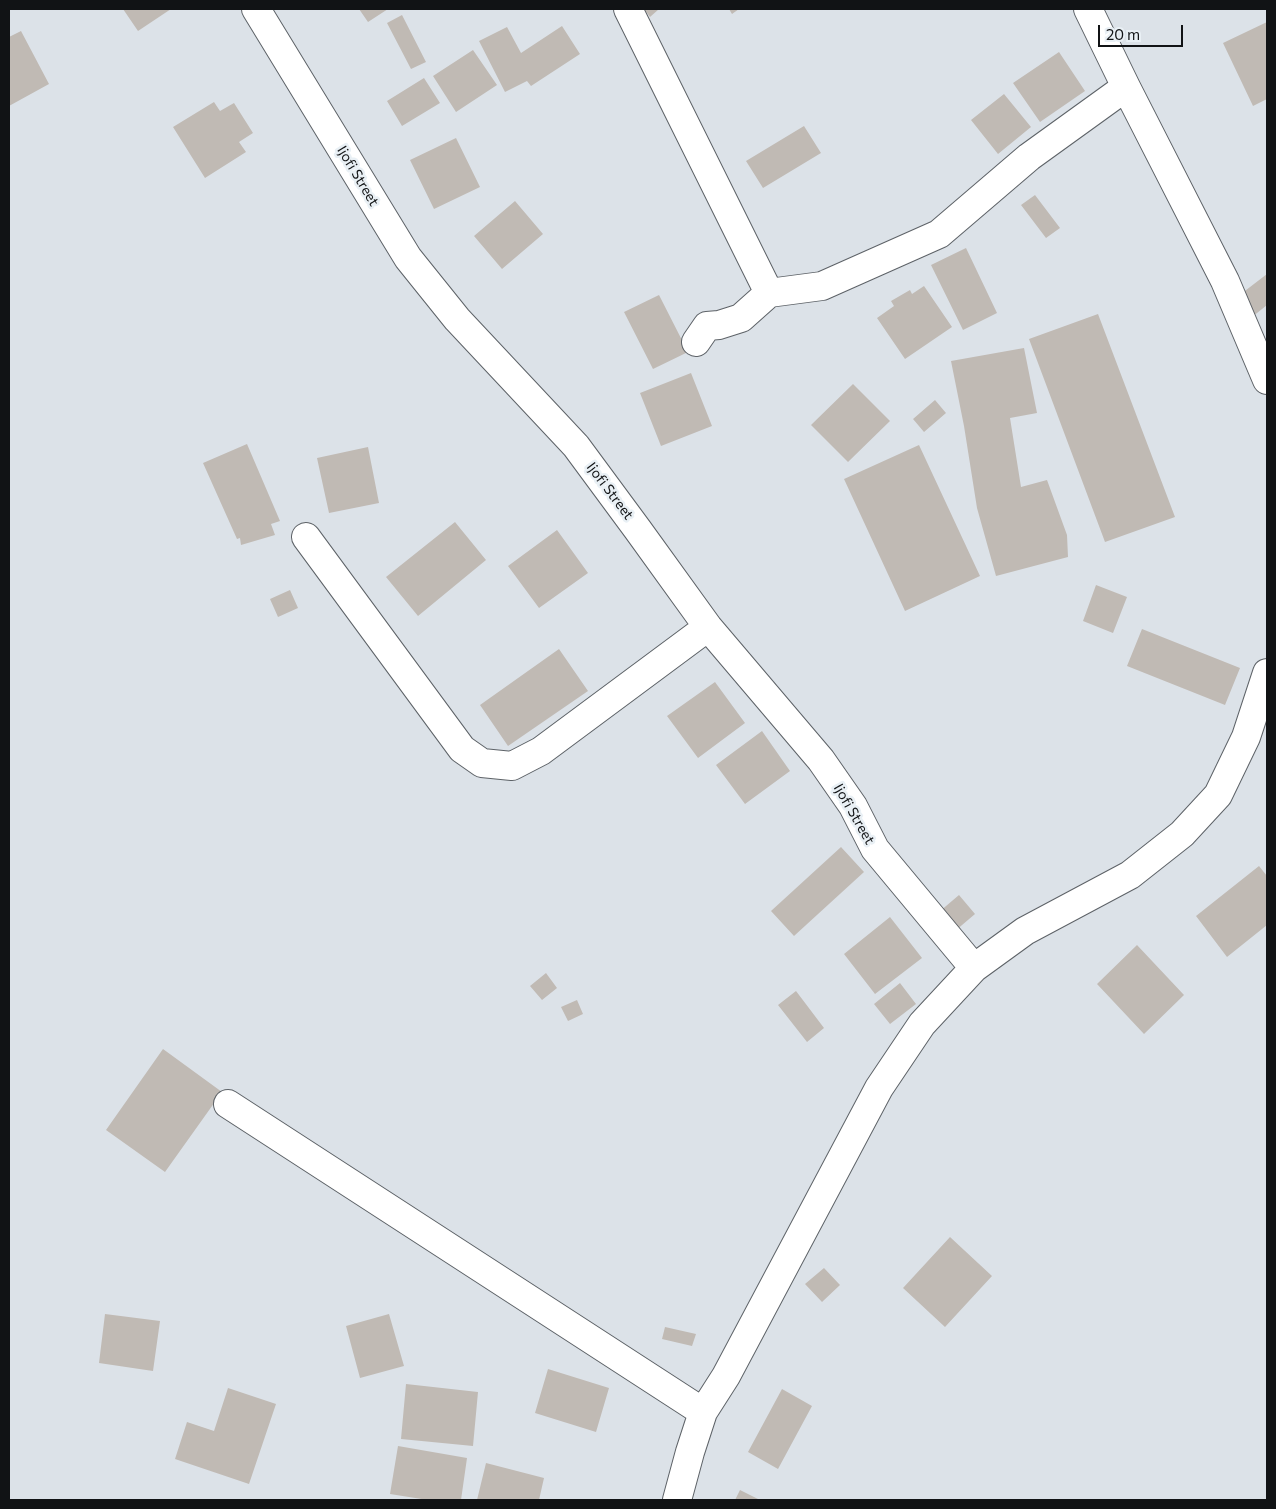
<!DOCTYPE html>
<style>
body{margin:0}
#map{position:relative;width:1276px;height:1509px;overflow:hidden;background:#dce2e8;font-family:Commissioner,sans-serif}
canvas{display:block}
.frame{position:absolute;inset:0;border:10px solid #111315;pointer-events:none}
.scale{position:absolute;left:1098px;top:25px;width:85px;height:22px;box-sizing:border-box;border:2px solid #111315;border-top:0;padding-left:6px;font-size:15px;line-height:18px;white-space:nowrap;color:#111315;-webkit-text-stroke:4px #e9f0f5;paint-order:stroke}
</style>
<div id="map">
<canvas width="1276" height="1509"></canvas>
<div class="frame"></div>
<div class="scale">20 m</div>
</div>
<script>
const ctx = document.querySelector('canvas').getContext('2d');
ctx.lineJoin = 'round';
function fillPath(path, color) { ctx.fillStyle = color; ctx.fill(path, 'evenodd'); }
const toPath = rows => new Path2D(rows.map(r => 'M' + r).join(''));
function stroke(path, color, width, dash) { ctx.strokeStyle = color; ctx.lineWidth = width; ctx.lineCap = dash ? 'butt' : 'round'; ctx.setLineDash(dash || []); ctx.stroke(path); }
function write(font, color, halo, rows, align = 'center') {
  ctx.font = font + ' Commissioner,sans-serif'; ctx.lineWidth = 5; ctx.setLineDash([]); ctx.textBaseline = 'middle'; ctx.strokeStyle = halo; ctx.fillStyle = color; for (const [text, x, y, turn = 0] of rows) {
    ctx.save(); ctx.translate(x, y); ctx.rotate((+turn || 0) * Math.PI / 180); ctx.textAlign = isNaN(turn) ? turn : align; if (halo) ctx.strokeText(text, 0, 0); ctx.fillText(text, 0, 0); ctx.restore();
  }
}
const building = toPath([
 [123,9,171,9,138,31],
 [359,9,388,9,368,22],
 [644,9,659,9,650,17],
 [729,9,739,9,732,14],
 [402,15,426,62,411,69,387,23],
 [1267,22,1267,99,1253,106,1223,43],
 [562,26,580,54,531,86,527,81,505,92,479,41,507,27,521,53],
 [21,31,49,84,9,106,9,37],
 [473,50,497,85,456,112,433,76],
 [1059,52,1085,91,1040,122,1013,83],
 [424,78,440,103,402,126,387,101],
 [1004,94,1031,127,998,154,971,120],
 [214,102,220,111,234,103,253,133,239,142,246,152,205,178,173,127],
 [804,126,821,153,763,188,746,161],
 [456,138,480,187,434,209,410,160],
 [1035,195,1060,228,1046,238,1021,205],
 [515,201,543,234,502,269,474,236],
 [966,248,997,313,963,330,931,265],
 [1267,274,1267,305,1252,317,1237,297],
 [924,286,952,327,905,359,877,318,894,306,891,301,910,290,912,294],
 [659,295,688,352,653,369,624,312],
 [1098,314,1175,517,1105,542,1029,339],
 [1024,348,1037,413,1010,418,1021,487,1047,480,1067,535,1068,557,996,576,977,508,964,426,951,361],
 [691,373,712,426,661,446,640,393],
 [853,384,890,421,848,462,811,425],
 [935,400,946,413,924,432,913,419],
 [247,444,280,521,271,524,275,535,241,545,240,538,237,539,203,463],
 [919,445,980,576,905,611,844,479],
 [368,447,379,503,329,513,317,458],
 [455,522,486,560,418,616,386,577],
 [557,530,588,573,539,608,508,566],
 [1096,585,1127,597,1113,633,1083,621],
 [290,590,298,608,278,617,270,599],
 [1142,629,1240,668,1225,705,1127,666],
 [559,649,588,691,508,746,480,705],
 [715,682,745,723,698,758,667,716],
 [762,731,790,771,745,804,716,765],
 [841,847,864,872,794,936,771,911],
 [1259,866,1267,876,1267,925,1227,957,1196,916],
 [959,895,975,914,955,931,939,912],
 [890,917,922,958,875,994,844,954],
 [1137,945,1184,995,1144,1034,1097,984],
 [546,973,557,988,542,1000,530,986],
 [900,983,916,1004,890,1024,874,1004],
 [796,991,824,1028,807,1042,778,1005],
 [577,1000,583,1014,568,1021,561,1007],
 [163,1049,222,1092,165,1172,106,1130],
 [950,1237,992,1276,945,1327,903,1288],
 [824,1268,840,1285,822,1302,805,1284],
 [105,1314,160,1321,153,1371,99,1363],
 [389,1314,404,1366,360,1378,346,1326],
 [665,1327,696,1334,692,1346,662,1339],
 [548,1369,609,1388,596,1432,535,1413],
 [406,1384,478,1392,473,1446,401,1439],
 [228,1388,276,1404,249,1484,175,1459,187,1422,214,1431],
 [782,1389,812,1406,778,1469,748,1452],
 [398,1446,467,1458,461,1500,428,1500,390,1494],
 [486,1463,544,1478,539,1500,477,1500],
 [740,1490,760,1500,735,1500]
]);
const street = toPath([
 [256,9,408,258,457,319,576,446,638,530,708,627,821,760,853,806,875,849,974,968],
 [628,9,769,293],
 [1088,9,1126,87,1225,281,1267,380],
 [696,342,707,326,719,325,741,318,769,293,822,286,939,234,1029,157,1126,87],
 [306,537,462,749,482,763,512,766,541,751,708,627],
 [228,1104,703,1412],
 [677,1500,690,1452,703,1412,726,1376,879,1088,922,1024,974,968,1025,931,1130,875,1182,834,1218,795,1246,737,1267,673]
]);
const streetNames = [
 ["Ijofi Street",358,176,59],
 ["Ijofi Street",610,491,53],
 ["Ijofi Street",854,814,60]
];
fillPath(building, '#c0bab4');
stroke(street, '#5d6267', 30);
stroke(street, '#fff', 28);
write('14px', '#111315', '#e9f0f5', streetNames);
</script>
